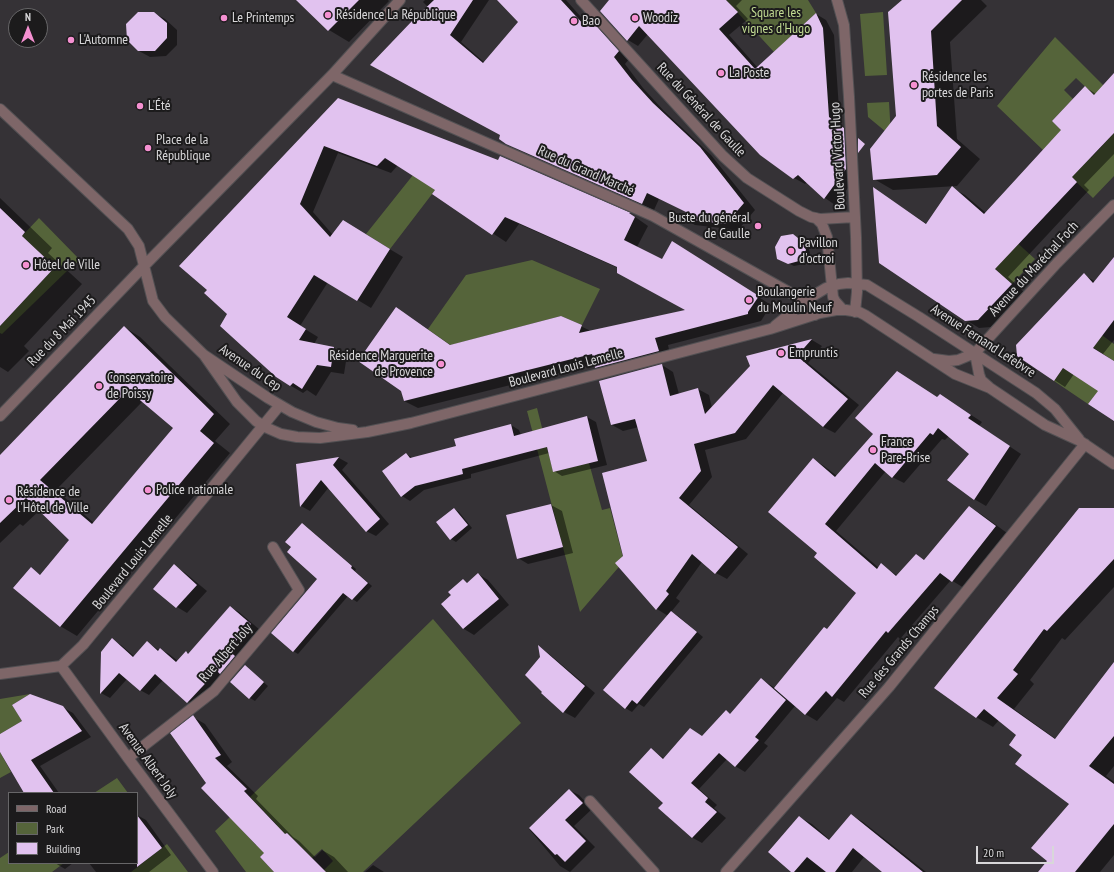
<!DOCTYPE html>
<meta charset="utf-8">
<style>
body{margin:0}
#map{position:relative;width:1114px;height:872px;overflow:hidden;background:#353236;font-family:"PT Sans Narrow",sans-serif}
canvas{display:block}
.legend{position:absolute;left:8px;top:792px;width:130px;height:72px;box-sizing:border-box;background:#1c1b1c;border:1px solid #676668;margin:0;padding:5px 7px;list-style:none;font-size:12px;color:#d8d7d9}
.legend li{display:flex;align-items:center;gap:8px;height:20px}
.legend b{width:20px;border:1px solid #676668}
.north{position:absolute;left:8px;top:8px;width:40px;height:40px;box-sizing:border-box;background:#1c1b1c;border:1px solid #676668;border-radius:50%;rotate:0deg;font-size:11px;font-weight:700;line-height:16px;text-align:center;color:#d8d7d9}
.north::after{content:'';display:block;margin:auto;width:14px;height:18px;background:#f590d1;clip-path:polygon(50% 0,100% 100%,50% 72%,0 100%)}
.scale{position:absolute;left:976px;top:846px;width:78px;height:18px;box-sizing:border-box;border:2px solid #d8d7d9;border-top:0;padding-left:5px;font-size:12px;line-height:14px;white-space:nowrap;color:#d8d7d9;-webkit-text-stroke:3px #1c1b1c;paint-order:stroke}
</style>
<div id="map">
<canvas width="1114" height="872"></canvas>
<ul class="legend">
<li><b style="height:5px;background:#7e6668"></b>Road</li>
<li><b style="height:11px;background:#55643a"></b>Park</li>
<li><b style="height:11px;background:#e1c2ef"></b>Building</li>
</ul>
<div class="north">N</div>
<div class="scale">20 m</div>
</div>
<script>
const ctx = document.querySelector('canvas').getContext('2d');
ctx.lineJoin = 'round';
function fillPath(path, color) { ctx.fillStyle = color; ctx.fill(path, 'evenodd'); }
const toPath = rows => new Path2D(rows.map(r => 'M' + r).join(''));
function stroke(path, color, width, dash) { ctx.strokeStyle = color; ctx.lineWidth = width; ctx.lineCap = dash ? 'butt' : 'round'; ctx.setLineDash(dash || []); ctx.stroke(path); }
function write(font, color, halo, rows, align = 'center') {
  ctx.font = font + ' "PT Sans Narrow",sans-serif'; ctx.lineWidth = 4; ctx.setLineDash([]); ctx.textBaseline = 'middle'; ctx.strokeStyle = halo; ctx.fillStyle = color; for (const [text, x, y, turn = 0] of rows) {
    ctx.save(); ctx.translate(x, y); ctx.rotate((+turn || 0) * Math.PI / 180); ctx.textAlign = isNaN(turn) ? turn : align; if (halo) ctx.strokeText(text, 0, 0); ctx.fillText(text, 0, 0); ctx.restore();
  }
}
const green = toPath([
 [726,0,808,0,816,13,774,52],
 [883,12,887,75,865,76,860,14],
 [1055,37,1114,96,1114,114,1076,78,1064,90,1073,99,1052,121,1091,158,1114,133,1114,176,1093,198,997,106],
 [889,102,891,136,868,117,867,103],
 [413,175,442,181,390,249,366,234],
 [39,218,80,260,68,270,2,334,0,333,0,326,55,267,22,236],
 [991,219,1035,259,1012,284,970,246],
 [532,260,600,289,582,325,561,316,409,356,466,275],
 [1091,327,1114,344,1114,390,1100,389,1088,404,1054,381,1063,368,1109,358,1082,340],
 [537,408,553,471,589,463,602,510,610,508,624,561,580,612,527,411],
 [433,619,521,723,363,872,322,872,333,861,322,849,312,858,287,833,260,857,274,872,246,872,215,831,230,817,256,845,277,825,250,797],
 [30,694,12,705,22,721,0,734,0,699],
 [0,752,11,772,0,778],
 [117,778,128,793,94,793],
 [167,844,188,872,131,872,162,848],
 [9,852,9,863,64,863,52,872,0,872,0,858]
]);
const shadow = toPath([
 [298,0,388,0,389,1,349,42,329,30],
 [425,0,489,0,461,42,485,63,519,22,498,0,566,0,588,25,591,22,602,28,630,58,625,64,643,88,664,111,711,155,755,210,738,230,695,225,684,219,687,212,659,199,654,210,519,150,506,143,428,7,423,2],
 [611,0,742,0,736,6,748,19,729,35,758,68,816,14,826,20,834,35,840,124,854,135,857,176,835,205,825,198,807,182,805,184,794,178,648,34,638,46,628,40],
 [903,0,981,0,987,6,950,42,957,139,980,159,957,186,893,190,874,179,897,117],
 [154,13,165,19,177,30,177,45,166,56,150,57,139,51],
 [1114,75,1114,154,1084,185,1089,190,1008,277,1024,292,991,327,979,328,966,320,874,189,927,224,952,188,965,195,986,213,1063,130,1085,87,1096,94],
 [338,99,631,214,648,226,637,247,663,261,685,250,771,305,761,321,668,345,671,359,610,375,596,367,595,364,418,408,404,401,396,309,409,316,452,346,561,317,591,331,687,310,618,268,519,224,506,242,433,194,437,189,398,165,391,173,338,153,313,212,333,235,356,229,403,257,371,308,328,282,300,326,318,337,314,344,334,348,347,355,344,374,331,372,316,396,307,390,303,393,276,377,222,326],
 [0,198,52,248,48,253,82,284,24,346,29,351,8,372,0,367],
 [793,235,808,246,810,253,804,264,794,266,783,261],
 [1114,266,1114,340,1103,354,1114,361,1114,420,1100,390,1074,374,1065,387,1018,356,1084,275,1096,282],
 [124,327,140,337,230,424,215,441,230,453,77,636,60,626,31,569,41,575,70,540,40,510,23,526,20,524,0,543,0,456],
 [143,401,174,428,94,523,56,490],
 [812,340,822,346,808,363,859,405,835,433,823,427,783,393,746,439,705,450,712,477,689,505,748,554,727,579,716,573,702,562,676,598,680,601,671,612,678,616,703,637,644,707,639,704,632,712,625,708,668,616,657,609,624,556,649,462,639,427,623,431,612,425,662,365,673,372,679,394,698,389,709,395,712,408,751,366,748,357],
 [940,395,982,422,979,426,1021,454,986,506,974,499,970,454,949,436,945,440,942,439,904,483,892,477,886,471,836,531,879,568,881,565,898,576,916,555,925,560,969,507,981,514,1007,533,964,588,951,580,900,639,898,637,844,702,837,698,817,721,805,714,795,706,764,743,768,746,745,772,735,766,727,759,699,789,717,805,714,808,726,818,702,843,693,838,660,808,664,803,651,749,665,759,691,729,703,737,726,712,731,715,761,679,775,688,827,630,858,593,819,553,813,459,824,466,837,476],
 [587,417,596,422,607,465,562,476,554,471,549,453,471,474,471,478,424,490,410,501,402,496,406,454,413,458,458,447,511,425,519,430,521,435],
 [339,458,348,463,342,470,389,524,376,536,366,531,329,487,310,511,301,506,297,465],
 [551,505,562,511,573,553,528,564,518,558,507,516],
 [454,509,459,512,472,528,456,542,451,539],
 [1114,511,1114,587,1065,640,1062,638,1030,680,1034,684,1014,709,1056,739,1114,663,1114,766,1106,776,1114,782,1114,855,1100,872,1039,872,1048,861,1070,804,1024,754,1017,735,999,720,993,727,976,717],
 [302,524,307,527,356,569,355,571,372,586,357,602,348,596,298,654,293,651,318,579,292,547],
 [174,566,184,572,207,591,187,613,177,607,155,589],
 [478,574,488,580,509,605,474,635,464,629,443,604,453,595,463,580,468,583],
 [230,607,239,612,260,630,236,656,243,662,197,707,188,702,163,680,149,695,140,690,127,679,110,698,101,693,102,652,112,640,121,645,135,657,147,642,159,650,160,649,169,654,178,661,186,652,189,654],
 [539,647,548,653,595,693,575,718,564,712,543,693,542,657],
 [245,666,268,686,255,701,250,698],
 [62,707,73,713,91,737,40,766,59,793,25,793,0,750,0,735],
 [193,717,205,724,232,762,227,766,258,796,256,799,293,837,299,841,315,857,322,850,334,857,348,872,276,872,266,853,207,783],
 [569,790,579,795,592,809,574,826,595,847,570,872,560,866,529,829],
 [137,815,146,820,171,855,149,872,96,872,89,863,137,863],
 [851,815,863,822,926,872,883,872,864,857,852,872,790,872,791,870,799,817,812,824,830,840],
 [55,863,73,863,65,869],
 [373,865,384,872,365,872]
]);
const building = toPath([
 [296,0,359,0,328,31],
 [434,0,473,0,450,35,483,63,518,22,497,0,561,0,585,26,591,20,619,51,614,57,632,80,653,103,700,147,744,203,726,224,683,219,686,212,647,193,642,204,506,144,499,139,500,135,370,65,413,20],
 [609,0,726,0,738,12,719,29,755,69,816,13,823,28,829,117,844,128,846,169,824,199,798,175,793,179,760,155,639,26,627,41,600,11],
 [902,0,962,0,931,31,937,126,961,147,937,175,873,180,870,149,896,116,888,12],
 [138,12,154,12,167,23,167,38,155,51,138,51,127,40,126,24],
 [1114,73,1114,133,1072,177,1077,182,995,269,1012,284,978,320,965,321,879,263,873,187,926,224,952,186,984,214,1061,130,1052,121,1085,86,1094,95],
 [338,98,498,160,500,156,631,213,629,213,635,217,624,240,662,259,672,241,759,296,748,312,748,314,655,338,659,351,595,368,592,354,404,401,401,391,358,361,396,307,450,345,561,316,582,325,579,333,685,310,617,273,617,267,505,217,492,235,432,194,435,190,385,158,377,166,324,146,300,204,330,237,343,220,390,249,357,301,314,275,287,317,306,329,299,340,334,347,331,367,317,365,302,389,293,383,290,386,276,377,220,326,227,314,204,293,207,290,179,266],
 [858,138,865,144,858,153],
 [0,208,25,232,22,236,55,267,0,326],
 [793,234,803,242,806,250,799,261,788,264,777,259,775,247,781,236],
 [1114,257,1114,320,1093,348,1114,361,1114,421,1088,404,1098,391,1063,368,1054,381,1017,356,1016,345,1084,273,1093,283],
 [124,326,214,414,200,431,214,443,60,627,13,588,31,567,40,575,69,540,26,498,0,523,0,455],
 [128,390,173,428,92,524,40,480],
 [812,339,797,356,848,399,823,427,773,385,735,433,694,444,701,471,679,498,738,547,715,574,692,554,666,591,669,594,656,610,615,563,623,556,602,473,647,461,635,419,611,425,599,381,662,364,670,396,698,388,705,414,750,366,746,356],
 [897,371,937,397,940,394,971,415,968,418,1010,446,974,500,947,480,969,454,938,428,933,435,930,433,892,478,875,463,825,524,877,569,881,563,896,576,916,554,924,560,969,506,996,526,952,582,940,573,888,633,886,631,832,697,826,691,805,715,774,688,824,627,827,629,856,593,814,557,817,553,768,512,813,458,835,477,873,434,855,418],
 [587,416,598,461,553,472,547,447,462,469,463,474,415,486,401,497,382,471,406,453,410,458,456,446,454,439,511,424,514,436],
 [339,457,333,465,380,519,366,532,321,480,300,507,296,464],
 [551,504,563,547,517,559,506,515],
 [454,508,468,525,450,540,436,522],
 [1079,508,1114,508,1114,559,1047,631,1044,629,1013,670,1018,674,997,698,1055,739,1114,662,1114,736,1089,766,1114,784,1114,824,1075,872,1038,872,1047,861,1031,848,1069,804,1015,764,1022,755,1009,745,1016,735,984,709,976,718,934,688],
 [302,523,352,566,351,568,368,583,352,600,343,593,293,652,271,633,317,579,287,552,291,547,285,542],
 [174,564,197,585,176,608,153,589],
 [478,573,499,599,463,629,441,604,451,595,448,592,463,579,467,583],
 [230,606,251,624,228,650,235,656,220,674,217,671,187,703,155,674,140,691,119,673,100,694,101,652,112,638,133,657,147,641,158,651,160,648,176,662,186,651,188,654],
 [671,611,697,632,637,704,632,700,625,709,603,690],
 [538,645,585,686,563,713,541,693,542,692,525,675,540,657],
 [245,665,264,682,249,699,230,682],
 [761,678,786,700,755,737,759,740,735,767,719,753,691,783,708,798,705,802,717,812,692,838,658,808,663,803,629,772,651,748,663,759,690,728,702,736,726,710,730,714],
 [30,694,63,706,82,731,31,760,54,793,24,793,0,752,0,734,22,721,12,705],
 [193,715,221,755,215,758,247,789,244,791,285,834,287,833,326,872,274,872,260,857,264,853,201,788,206,783,170,733],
 [569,789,583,803,565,820,586,841,565,862,557,854,555,855,529,828],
 [851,814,923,872,882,872,853,848,835,872,826,872,807,857,794,872,791,872,768,852,799,816,829,840],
 [137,815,162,848,137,867]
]);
const minor = toPath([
 [581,0,723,156,747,178,799,211,811,217,820,219,855,217],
 [837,0,844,25,849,97,856,237,857,292,855,312],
 [332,75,653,216,805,301,811,306,815,315],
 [0,109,128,229,139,246,153,301,165,317,204,355,268,398,292,412,316,422,338,428,353,430],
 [816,218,822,224,827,237,833,297,835,301,843,310],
 [775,326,811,297,826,288,839,284,848,283,867,285,919,317,1036,393,1055,409,1079,439],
 [975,353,979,374,981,380,989,387],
 [204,355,237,402,256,421,265,427,281,434,297,437,320,438,367,432,411,423,770,329,820,313,836,310,846,310,859,312,865,315,955,374,990,388,1045,425,1080,441,1114,464],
 [934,359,949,361,958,360,975,353,1057,263,1114,205],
 [0,416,144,266,332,75,400,0],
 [61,666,128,758,213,872],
 [0,674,61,666,83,645,280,405],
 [128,758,214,691,299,590,273,547],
 [590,801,654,872],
 [726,872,889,687,1085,444]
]);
const markers = [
 [328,15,4,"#f590d1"],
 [224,18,4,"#f590d1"],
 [635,18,4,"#f590d1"],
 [574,21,4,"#f590d1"],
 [71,40,4,"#f590d1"],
 [721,73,4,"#f590d1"],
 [914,85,4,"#f590d1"],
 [140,106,4,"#f590d1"],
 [148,148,4,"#f590d1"],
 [758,226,4,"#f590d1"],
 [791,251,4,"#f590d1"],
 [26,265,4,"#f590d1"],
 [749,300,4,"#f590d1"],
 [781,353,4,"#f590d1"],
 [441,364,4,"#f590d1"],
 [99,386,4,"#f590d1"],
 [873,450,4,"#f590d1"],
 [148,490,4,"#f590d1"],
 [9,500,4,"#f590d1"]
];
const parkNames = [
 ["Square les",776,13],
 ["vignes d'Hugo",776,29]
];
const poiNames = [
 ["Résidence La République",336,15],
 ["Le Printemps",232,18],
 ["Woodiz",643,18],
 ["Bao",582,21],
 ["L'Automne",79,40],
 ["La Poste",729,73],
 ["Résidence les",922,77],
 ["portes de Paris",922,93],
 ["L'Été",148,106],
 ["Place de la",156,140],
 ["République",156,156],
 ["Buste du général",750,218,"right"],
 ["de Gaulle",750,234,"right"],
 ["Pavillon",799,243],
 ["d'octroi",799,259],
 ["Hôtel de Ville",34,265],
 ["Boulangerie",757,292],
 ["du Moulin Neuf",757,308],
 ["Empruntis",789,353],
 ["Résidence Marguerite",433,356,"right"],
 ["de Provence",433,372,"right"],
 ["Conservatoire",107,378],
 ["de Poissy",107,394],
 ["France",881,442],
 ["Pare-Brise",881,458],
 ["Police nationale",156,490],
 ["Résidence de",17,492],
 ["l'Hôtel de Ville",17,508]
];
const streetNames = [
 ["Rue du Général de Gaulle",701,110,47],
 ["Boulevard Victor Hugo",838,156,-93],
 ["Rue du Grand Marché",586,171,24],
 ["Avenue du Maréchal Foch",1034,269,-47],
 ["Rue du 8 Mai 1945",62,331,-46],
 ["Avenue Fernand Lefebvre",983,341,33],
 ["Avenue du Cep",250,368,34],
 ["Boulevard Louis Lemelle",566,368,-15],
 ["Boulevard Louis Lemelle",133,562,-51],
 ["Rue des Grands Champs",899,652,-50],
 ["Rue Albert Joly",226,653,-49],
 ["Avenue Albert Joly",148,761,54]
];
fillPath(green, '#55643a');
fillPath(shadow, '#0007');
fillPath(building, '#e1c2ef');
stroke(minor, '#525053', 12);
stroke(minor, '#7e6668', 10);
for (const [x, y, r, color] of markers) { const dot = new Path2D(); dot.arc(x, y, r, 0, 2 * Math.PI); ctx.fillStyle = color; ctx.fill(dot); stroke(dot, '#1c1b1c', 1.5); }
write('14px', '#c2dc93', '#1c1b1c', parkNames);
write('14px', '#d8d7d9', '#1c1b1c', poiNames, 'left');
write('14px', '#d8d7d9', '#1c1b1c', streetNames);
</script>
